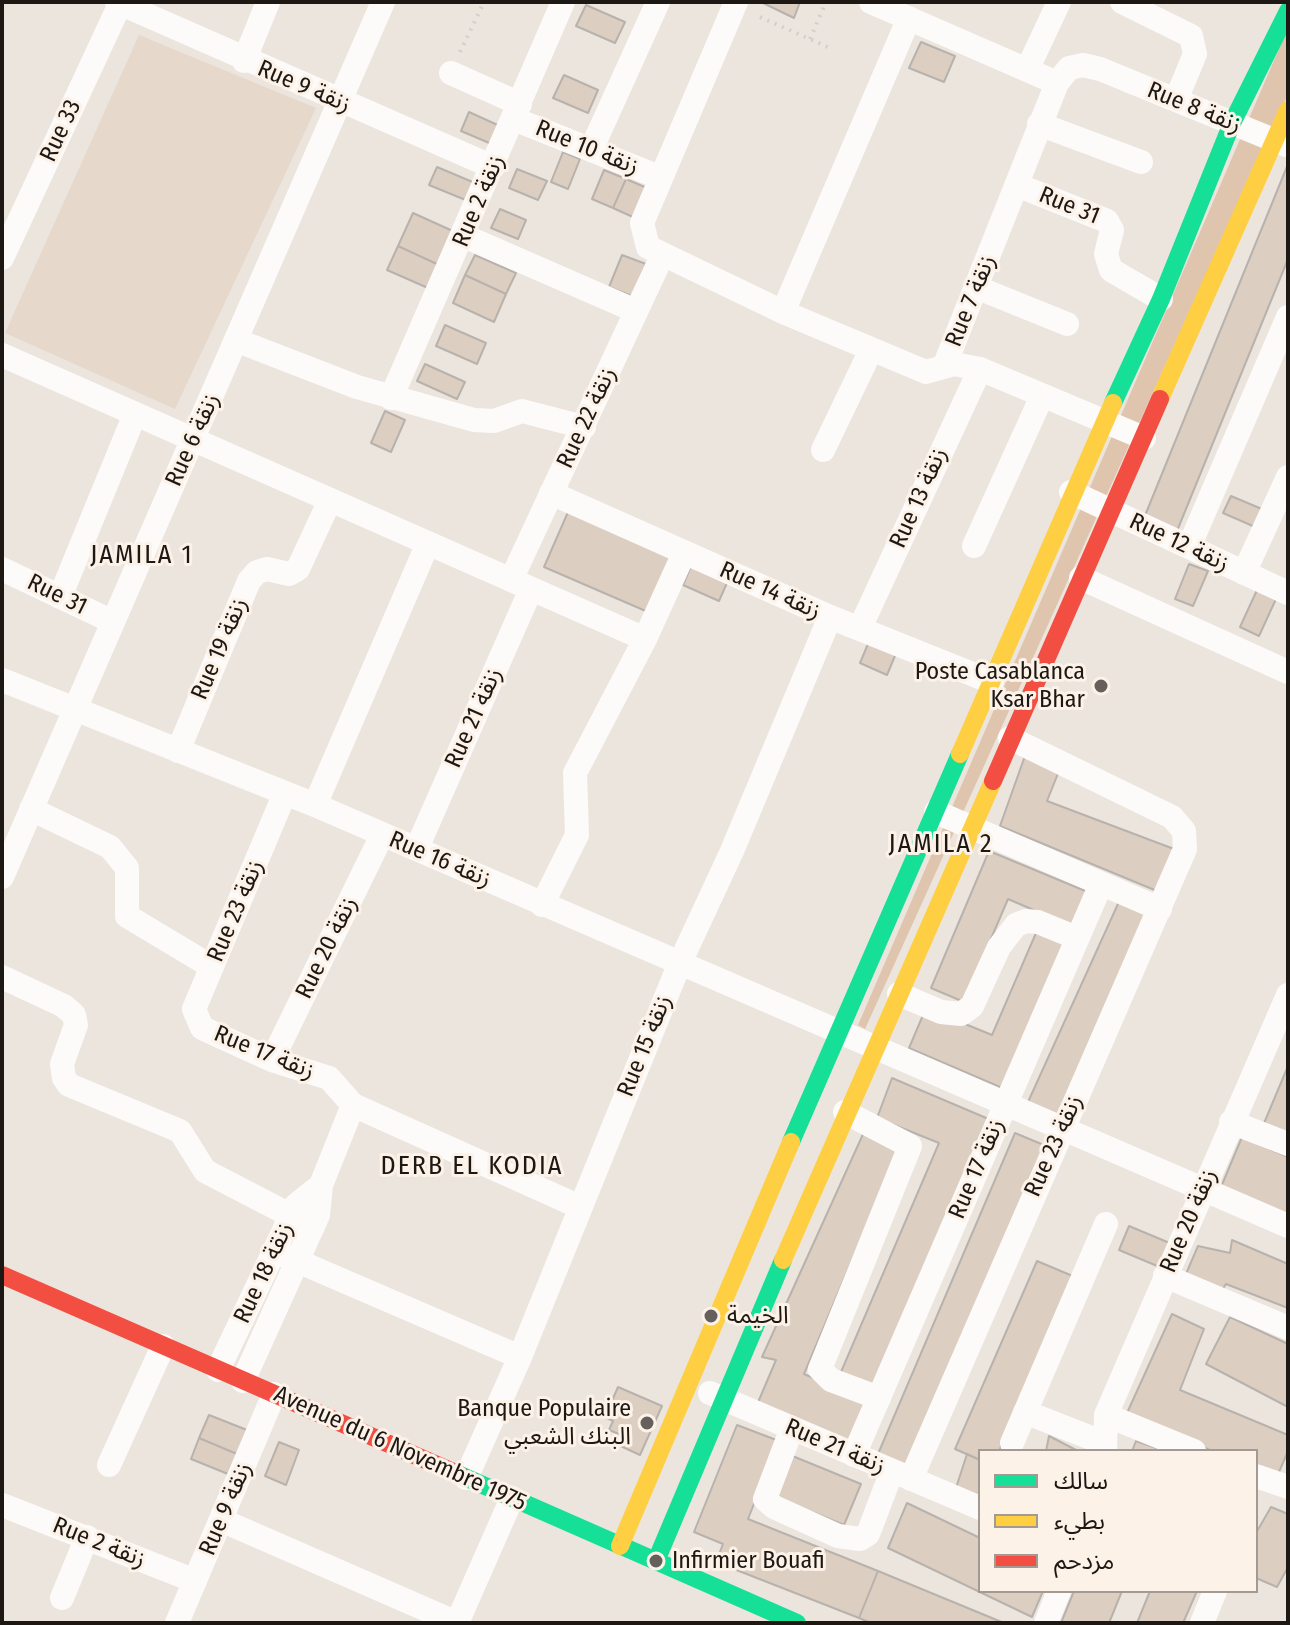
<!DOCTYPE html>
<meta charset="utf-8">
<style>
body{margin:0}
#map{position:relative;width:1290px;height:1625px;overflow:hidden;background:#ece5de;font-family:"Fira Sans Condensed","Noto Sans Arabic",sans-serif}
canvas{display:block}
.frame{position:absolute;inset:0;border:4px solid #1d1814;pointer-events:none}
.legend{position:absolute;left:978px;top:1449px;width:280px;height:144px;box-sizing:border-box;background:#fdf2e8;border:2px solid #a39b93;margin:0;padding:10px 14px;list-style:none;font-size:24px;color:#1d1814}
.legend li{display:flex;align-items:center;gap:16px;height:40px}
.legend b{width:40px;border:2px solid #a39b93}
</style>
<div id="map">
<canvas width="1290" height="1625"></canvas>
<div class="frame"></div>
<ul class="legend">
<li><b style="height:10px;background:#16e098"></b>سالك</li>
<li><b style="height:10px;background:#ffcf43"></b>بطيء</li>
<li><b style="height:10px;background:#f24e42"></b>مزدحم</li>
</ul>
</div>
<script>
const ctx = document.querySelector('canvas').getContext('2d');
ctx.lineJoin = 'round';
function fillPath(path, color) { ctx.fillStyle = color; ctx.fill(path, 'evenodd'); }
const toPath = rows => new Path2D(rows.map(r => 'M' + r).join(''));
function stroke(path, color, width, dash) { ctx.strokeStyle = color; ctx.lineWidth = width; ctx.lineCap = dash ? 'butt' : 'round'; ctx.setLineDash(dash || []); ctx.stroke(path); }
function write(font, color, halo, rows, align = 'center') {
  ctx.font = font + ' "Fira Sans Condensed","Noto Sans Arabic",sans-serif'; ctx.lineWidth = 6; ctx.setLineDash([]); ctx.textBaseline = 'middle'; ctx.strokeStyle = halo; ctx.fillStyle = color; for (const [text, x, y, turn = 0] of rows) {
    ctx.save(); ctx.translate(x, y); ctx.rotate((+turn || 0) * Math.PI / 180); ctx.textAlign = isNaN(turn) ? turn : align; if (halo) ctx.strokeText(text, 0, 0); ctx.fillText(text, 0, 0); ctx.restore();
  }
}
const built = toPath([
 [139,35,316,108,175,409,5,333]
]);
const green = toPath([
 [1288,28,1288,94,865,1029,858,1025]
]);
const building = toPath([
 [761,2,800,2,794,18,761,2],
 [586,5,625,22,615,43,576,26,586,5],
 [921,42,955,56,944,82,909,68,921,42],
 [564,75,598,90,588,113,553,98,564,75],
 [469,112,502,127,494,145,461,131,469,112],
 [563,152,580,159,568,189,551,182,563,152],
 [1288,164,1288,259,1177,531,1144,518,1288,164],
 [437,167,475,183,468,201,429,185,437,167],
 [517,169,547,181,538,200,509,188,517,169],
 [604,170,626,179,613,208,592,199,604,170],
 [626,179,647,188,635,218,613,208,626,179],
 [500,209,526,220,518,239,491,228,500,209],
 [413,213,455,232,439,265,398,246,413,213],
 [398,246,439,265,428,288,387,270,398,246],
 [475,255,516,273,506,294,465,275,475,255],
 [622,255,646,264,632,296,609,287,622,255],
 [465,275,506,294,494,322,453,303,465,275],
 [445,325,486,343,477,364,436,346,445,325],
 [425,364,465,382,457,399,417,381,425,364],
 [385,411,405,420,391,452,371,443,385,411],
 [1231,496,1269,512,1262,530,1223,513,1231,496],
 [568,512,672,558,648,612,544,567,568,512],
 [693,561,730,576,719,601,683,585,693,561],
 [1189,564,1208,571,1193,606,1175,599,1189,564],
 [1257,590,1276,599,1259,636,1240,627,1257,590],
 [870,639,897,651,887,675,860,663,870,639],
 [1026,753,1059,771,1047,801,1174,849,1157,891,1000,826,1026,753],
 [989,851,1095,895,1080,930,1008,899,964,1002,931,988,989,851],
 [1122,895,1155,908,1059,1117,1028,1102,1122,895],
 [1039,926,1071,940,1007,1090,909,1048,926,1008,992,1035,1039,926],
 [1288,1066,1288,1139,1262,1128,1288,1066],
 [892,1078,991,1120,872,1393,838,1379,939,1143,877,1118,892,1078],
 [864,1132,898,1151,804,1374,869,1402,847,1451,756,1407,776,1360,762,1357,864,1132],
 [1015,1133,1051,1148,911,1476,875,1461,1015,1133],
 [1242,1137,1288,1157,1288,1215,1221,1187,1242,1137],
 [1129,1226,1172,1244,1162,1268,1119,1250,1129,1226],
 [1232,1240,1288,1264,1288,1308,1226,1284,1222,1290,1183,1281,1198,1246,1230,1253,1232,1240],
 [1037,1261,1075,1277,999,1451,980,1451,980,1460,955,1449,1037,1261],
 [1172,1314,1204,1329,1180,1390,1288,1435,1288,1451,1276,1479,1256,1471,1256,1451,1212,1451,1127,1413,1172,1314],
 [1230,1317,1288,1344,1288,1407,1206,1364,1230,1317],
 [618,1387,662,1406,640,1455,614,1443,619,1434,609,1430,613,1421,605,1417,618,1387],
 [209,1415,247,1430,237,1454,199,1438,209,1415],
 [737,1425,779,1441,748,1519,878,1571,859,1618,716,1562,723,1544,694,1532,737,1425],
 [1049,1436,1078,1451,1046,1451,1049,1436],
 [199,1438,237,1454,228,1474,191,1459,199,1438],
 [1136,1441,1165,1451,1132,1451,1136,1441],
 [279,1442,299,1450,286,1485,265,1476,279,1442],
 [967,1454,980,1460,980,1502,955,1491,967,1454],
 [790,1455,861,1484,844,1525,773,1496,790,1455],
 [907,1503,980,1538,980,1591,1043,1591,1032,1617,888,1548,907,1503],
 [1271,1507,1288,1514,1288,1567,1277,1587,1256,1578,1256,1533,1271,1507],
 [878,1571,1004,1623,871,1623,859,1618,878,1571],
 [1074,1591,1122,1591,1109,1623,1061,1623,1074,1591],
 [1150,1591,1197,1591,1183,1623,1137,1623,1150,1591]
]);
const path = toPath([
 [760,17,830,48],
 [810,39,826,2],
 [460,52,484,2]
]);
const street = toPath([
 [117,2,493,167],
 [736,2,642,223,648,247,783,312,926,372,954,364,980,369,1144,438],
 [871,2,1057,83],
 [1122,2,1191,36,1195,54,1176,100],
 [244,61,268,2],
 [1028,68,1059,2],
 [451,73,520,104],
 [514,119,659,177],
 [1039,124,1141,162],
 [591,150,658,2],
 [1017,185,1107,221,1112,230,1106,254,1111,270,1161,299],
 [464,236,636,311],
 [2,258,120,4],
 [978,288,1067,324],
 [783,312,909,18],
 [238,341,357,387,474,420,494,421,522,411,584,427],
 [2,355,645,639],
 [944,367,1057,83,1069,68,1083,65,1100,69,1286,145],
 [391,398,563,2],
 [823,450,871,350],
 [1071,492,1288,593],
 [551,493,830,617,992,682],
 [974,546,1042,396],
 [1189,547,1288,317],
 [2,569,111,621],
 [1244,573,1288,477],
 [1081,578,1288,672],
 [511,580,662,256],
 [60,597,135,414],
 [860,628,980,369],
 [2,680,315,805,1288,1226],
 [178,751,249,581,257,572,267,569,289,574,298,569,330,500],
 [285,793,194,1009,202,1028,272,1060,329,1078,353,1105,580,1207],
 [315,805,428,543],
 [31,809,110,847,127,868,127,916,212,967],
 [936,812,1160,909],
 [417,848,531,589],
 [2,877,383,2],
 [542,905,577,835,575,773,645,639,684,553],
 [2,977,64,1006,74,1015,76,1025,62,1064,64,1078,69,1085,180,1131,205,1171,313,1227],
 [899,994,941,1012,961,1014,972,1006,999,947,1016,925,1026,921,1038,922,1077,938],
 [272,1060,382,835],
 [845,1112,910,1146,820,1369,831,1380,879,1398],
 [1231,1122,1288,1144],
 [274,1251,520,1357],
 [1165,1276,1288,1328],
 [218,1370,296,1205,321,1185],
 [243,1381,318,1215,321,1185,353,1105],
 [710,1393,980,1508],
 [1025,1412,1104,1443],
 [1106,1415,1194,1451],
 [792,1428,765,1499,774,1507,838,1536,860,1539,868,1534,892,1471],
 [1012,1443,1106,1224],
 [1105,1451,1106,1415,1288,995],
 [854,1455,1101,884],
 [109,1465,163,1346],
 [1256,1476,1288,1487],
 [466,1478,520,1357,679,965,732,851,830,617],
 [911,1479,1185,849,1184,831,1172,817,1010,738],
 [2,1505,195,1581],
 [221,1520,457,1623],
 [62,1598,87,1537],
 [177,1623,274,1394],
 [457,1623,512,1498],
 [1046,1623,1059,1591],
 [1202,1623,1215,1591]
]);
const fast = toPath([
 [1113,403,1161,299,1232,123,1288,11],
 [791,1142,960,754],
 [460,1475,797,1623],
 [656,1561,783,1260]
]);
const slow = toPath([
 [1160,399,1288,110],
 [960,754,1113,403],
 [783,1260,993,781],
 [620,1546,791,1142]
]);
const jam = toPath([
 [993,781,1160,399],
 [2,1275,460,1475]
]);
const markers = [
 [1101,686,8,"#65605b"],
 [711,1316,8,"#65605b"],
 [647,1423,8,"#65605b"],
 [656,1561,8,"#65605b"]
];
const streetNames = [
 ["Rue 9 زنقة",304,87,23],
 ["Rue 8 زنقة",1194,108,22],
 ["Rue 33",61,131,-65],
 ["Rue 10 زنقة",587,148,22],
 ["Rue 2 زنقة",479,201,-67],
 ["Rue 31",1069,206,22],
 ["Rue 7 زنقة",971,301,-68],
 ["Rue 22 زنقة",587,418,-65],
 ["Rue 6 زنقة",193,440,-66],
 ["Rue 13 زنقة",919,498,-66],
 ["Rue 12 زنقة",1179,543,25],
 ["Rue 14 زنقة",770,591,24],
 ["Rue 31",57,595,26],
 ["Rue 19 زنقة",220,649,-67],
 ["Rue 21 زنقة",474,718,-66],
 ["Rue 16 زنقة",440,860,23],
 ["Rue 23 زنقة",236,911,-67],
 ["Rue 20 زنقة",327,948,-64],
 ["Rue 15 زنقة",645,1046,-68],
 ["Rue 17 زنقة",264,1053,22],
 ["Rue 23 زنقة",1054,1146,-66],
 ["Rue 17 زنقة",977,1169,-67],
 ["Rue 20 زنقة",1189,1221,-67],
 ["Rue 18 زنقة",264,1273,-65],
 ["Rue 21 زنقة",835,1447,23],
 ["Avenue du 6 Novembre 1975",400,1449,24],
 ["Rue 9 زنقة",226,1509,-67],
 ["Rue 2 زنقة",99,1543,22]
];
const poiNames = [
 ["Poste Casablanca",1085,672],
 ["Ksar Bhar",1085,700],
 ["الخيمة",727,1316,"left"],
 ["Banque Populaire",631,1409],
 ["البنك الشعبي",631,1437],
 ["Infirmier Bouafi",672,1561,"left"]
];
const neighbourhoodNames = [
 ["JAMILA 1",142,556],
 ["JAMILA 2",941,845],
 ["DERB EL KODIA",472,1167]
];
fillPath(built, '#e6d8cb');
fillPath(green, '#dfc5ae');
fillPath(building, '#ddcec2');
stroke(building, '#b8b2ad', 2);
stroke(path, '#d2cfcd', 4, [2, 6]);
stroke(street, '#fcfbfa', 24);
stroke(fast, '#16e098', 18);
stroke(slow, '#ffcf43', 18);
stroke(jam, '#f24e42', 18);
for (const [x, y, r, color] of markers) { const dot = new Path2D(); dot.arc(x, y, r, 0, 2 * Math.PI); ctx.fillStyle = color; ctx.fill(dot); stroke(dot, '#fdf2e8', 3); }
write('24px', '#1d1814', '#fdf2e8', streetNames);
write('24px', '#1d1814', '#fdf2e8', poiNames, 'right');
ctx.letterSpacing = '2px';
write('26px', '#1d1814', '#fdf2e8', neighbourhoodNames);
ctx.letterSpacing = '0px';
</script>
